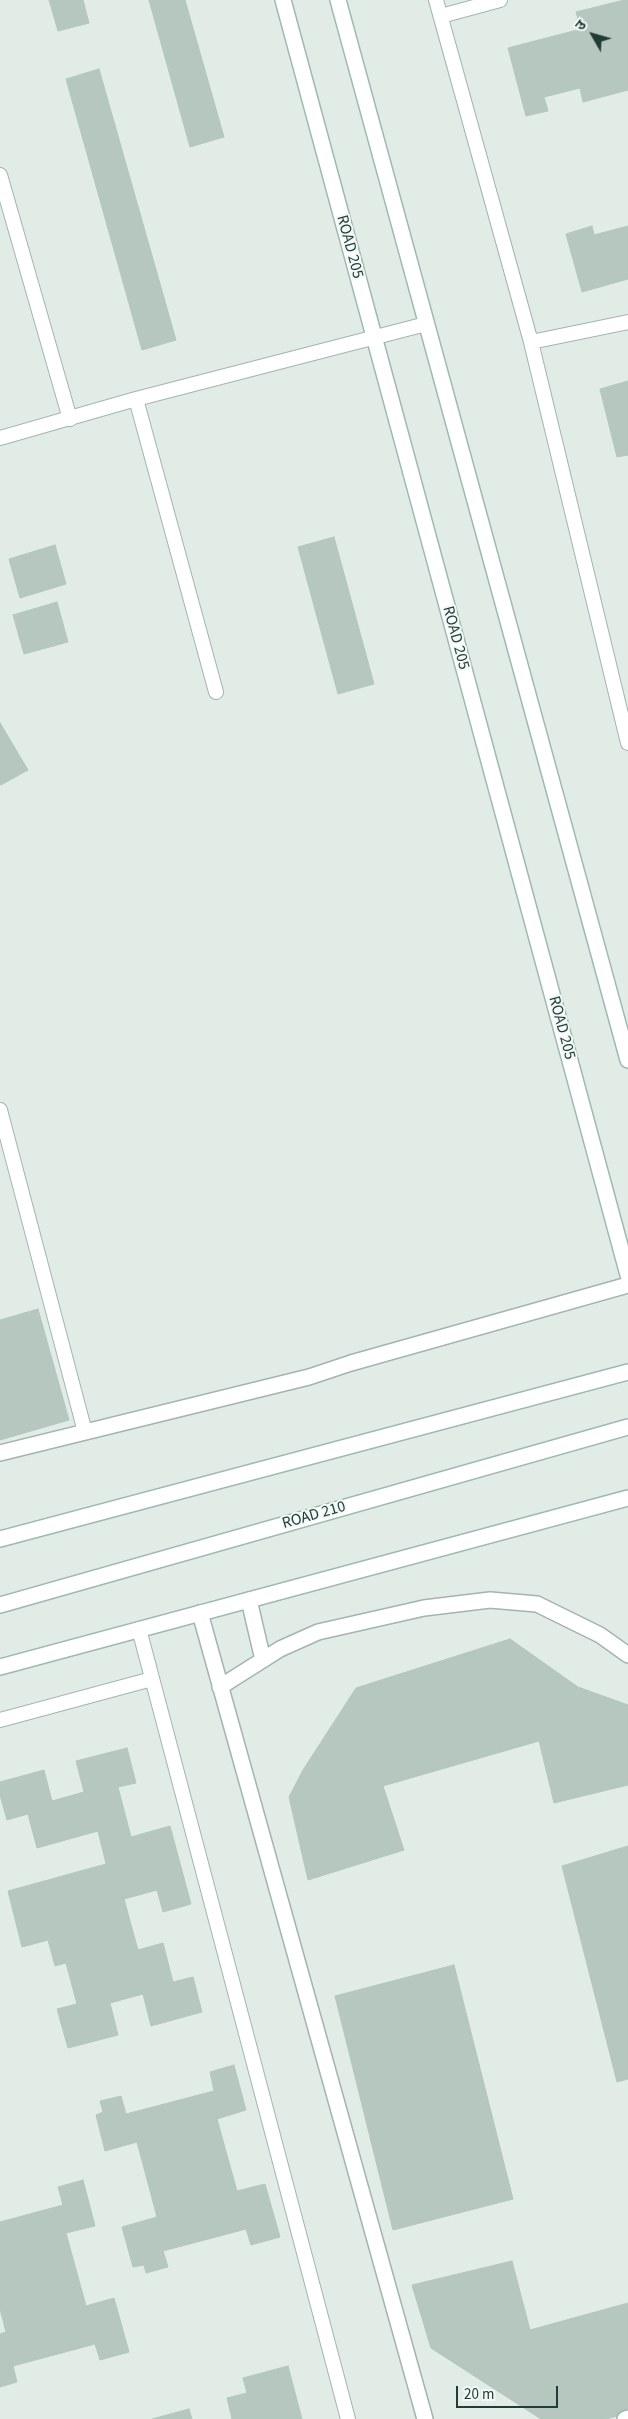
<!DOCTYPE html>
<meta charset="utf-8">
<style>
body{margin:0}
#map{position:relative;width:628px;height:2419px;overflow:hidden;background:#e1ece7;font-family:"Source Sans 3","Noto Sans Devanagari",sans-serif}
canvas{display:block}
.north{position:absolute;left:568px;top:10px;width:50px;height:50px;-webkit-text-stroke:4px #f2f8f5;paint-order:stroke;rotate:308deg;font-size:14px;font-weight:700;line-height:20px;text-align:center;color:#213d36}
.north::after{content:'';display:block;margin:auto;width:18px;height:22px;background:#213d36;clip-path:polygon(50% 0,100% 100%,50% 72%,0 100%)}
.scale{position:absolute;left:456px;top:2386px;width:102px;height:22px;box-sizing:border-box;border:2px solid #213d36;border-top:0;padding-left:6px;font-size:15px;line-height:18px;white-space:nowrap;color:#213d36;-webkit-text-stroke:4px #f2f8f5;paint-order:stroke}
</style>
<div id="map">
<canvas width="628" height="2419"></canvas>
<div class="north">उ</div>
<div class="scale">20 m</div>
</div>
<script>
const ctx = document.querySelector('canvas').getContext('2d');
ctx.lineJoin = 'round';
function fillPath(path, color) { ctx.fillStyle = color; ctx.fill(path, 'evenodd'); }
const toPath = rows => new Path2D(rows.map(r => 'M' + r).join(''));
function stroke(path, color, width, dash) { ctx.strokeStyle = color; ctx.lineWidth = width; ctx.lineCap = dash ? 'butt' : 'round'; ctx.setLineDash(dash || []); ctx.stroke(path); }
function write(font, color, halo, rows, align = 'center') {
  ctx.font = font + ' "Source Sans 3",sans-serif'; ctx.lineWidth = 4; ctx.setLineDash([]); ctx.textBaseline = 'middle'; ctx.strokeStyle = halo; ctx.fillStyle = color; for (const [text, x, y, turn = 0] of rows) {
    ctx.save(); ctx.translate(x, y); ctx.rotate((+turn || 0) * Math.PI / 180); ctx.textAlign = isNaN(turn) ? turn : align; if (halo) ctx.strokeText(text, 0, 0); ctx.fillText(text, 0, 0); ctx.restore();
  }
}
const building = toPath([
 [49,0,83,0,89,23,58,31,49,0],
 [149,0,185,0,224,137,190,147,149,0],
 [624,0,628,0,628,90,583,102,580,88,544,97,548,111,526,116,508,48,581,29,576,12,624,0],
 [99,69,176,340,142,350,66,79,99,69],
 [592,226,594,235,628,226,628,279,582,292,566,234,592,226],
 [628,381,628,455,617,457,600,389,628,381],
 [334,537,374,684,338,694,298,547,334,537],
 [55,545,66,584,20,598,9,559,55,545],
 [57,602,68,642,24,654,13,615,57,602],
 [0,723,28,770,1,785,0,784,0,723],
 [38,1309,69,1420,0,1440,0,1320,38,1309],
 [510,1639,578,1687,628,1705,628,1785,554,1803,539,1741,383,1786,404,1850,308,1880,289,1797,303,1770,356,1688,510,1639],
 [127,1748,136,1783,118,1787,131,1837,170,1826,191,1904,163,1912,157,1890,124,1899,138,1950,163,1943,173,1982,193,1977,202,2012,151,2026,143,1994,110,2003,118,2035,68,2048,57,2009,77,2004,66,1963,55,1966,48,1940,22,1947,8,1891,106,1864,98,1831,37,1848,28,1814,7,1820,0,1795,0,1782,44,1770,52,1801,84,1792,76,1761,127,1748],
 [628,1846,628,2079,617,2082,562,1866,628,1846],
 [454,1965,513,2199,393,2230,335,1996,454,1965],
 [234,2065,246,2110,217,2119,237,2191,265,2184,280,2237,251,2245,246,2229,163,2251,168,2267,146,2273,144,2265,133,2267,122,2227,157,2217,137,2142,105,2151,96,2115,103,2112,100,2101,121,2096,126,2114,214,2091,210,2072,234,2065],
 [83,2180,95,2226,66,2233,86,2306,114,2298,129,2352,100,2360,95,2344,13,2366,17,2382,0,2387,0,2334,6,2332,0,2309,0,2222,63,2205,58,2187,83,2180],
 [512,2261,530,2330,628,2303,628,2413,606,2419,541,2419,431,2348,412,2285,512,2261],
 [288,2366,302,2419,232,2419,227,2398,247,2393,243,2378,288,2366],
 [189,2409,192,2419,152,2419,189,2409]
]);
const lane = toPath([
 [436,0,531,342,628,743],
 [441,16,500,0],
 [0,175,70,419],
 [531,342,628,322],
 [136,399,216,692],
 [0,438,136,399,426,324],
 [0,1110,85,1432],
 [139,1629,348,2419],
 [0,1720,152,1679]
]);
const street = toPath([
 [0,1453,309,1377,351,1363,628,1285],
 [249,1600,263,1660],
 [200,1613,425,2419],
 [220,1687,280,1649,318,1632,424,1608,490,1600,537,1604,600,1635,628,1655],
 [625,2419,628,2418]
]);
const secondary = toPath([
 [283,0,628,1275],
 [338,0,628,1060],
 [0,1539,628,1372],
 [0,1605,628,1427],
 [0,1667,628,1498]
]);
const streetNames = [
 ["ROAD 205",349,247,75],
 ["ROAD 205",455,638,75],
 ["ROAD 205",561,1028,75],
 ["ROAD 210",314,1516,-16]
];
fillPath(building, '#b6c7c0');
stroke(building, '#b3c6bf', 1);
stroke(lane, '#a4b4ae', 16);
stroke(street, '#a4b4ae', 18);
stroke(secondary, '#9fb8b0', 18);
stroke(lane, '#fff', 14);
stroke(street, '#fff', 15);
stroke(secondary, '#fff', 15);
write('16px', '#213d36', '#f2f8f5', streetNames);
</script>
